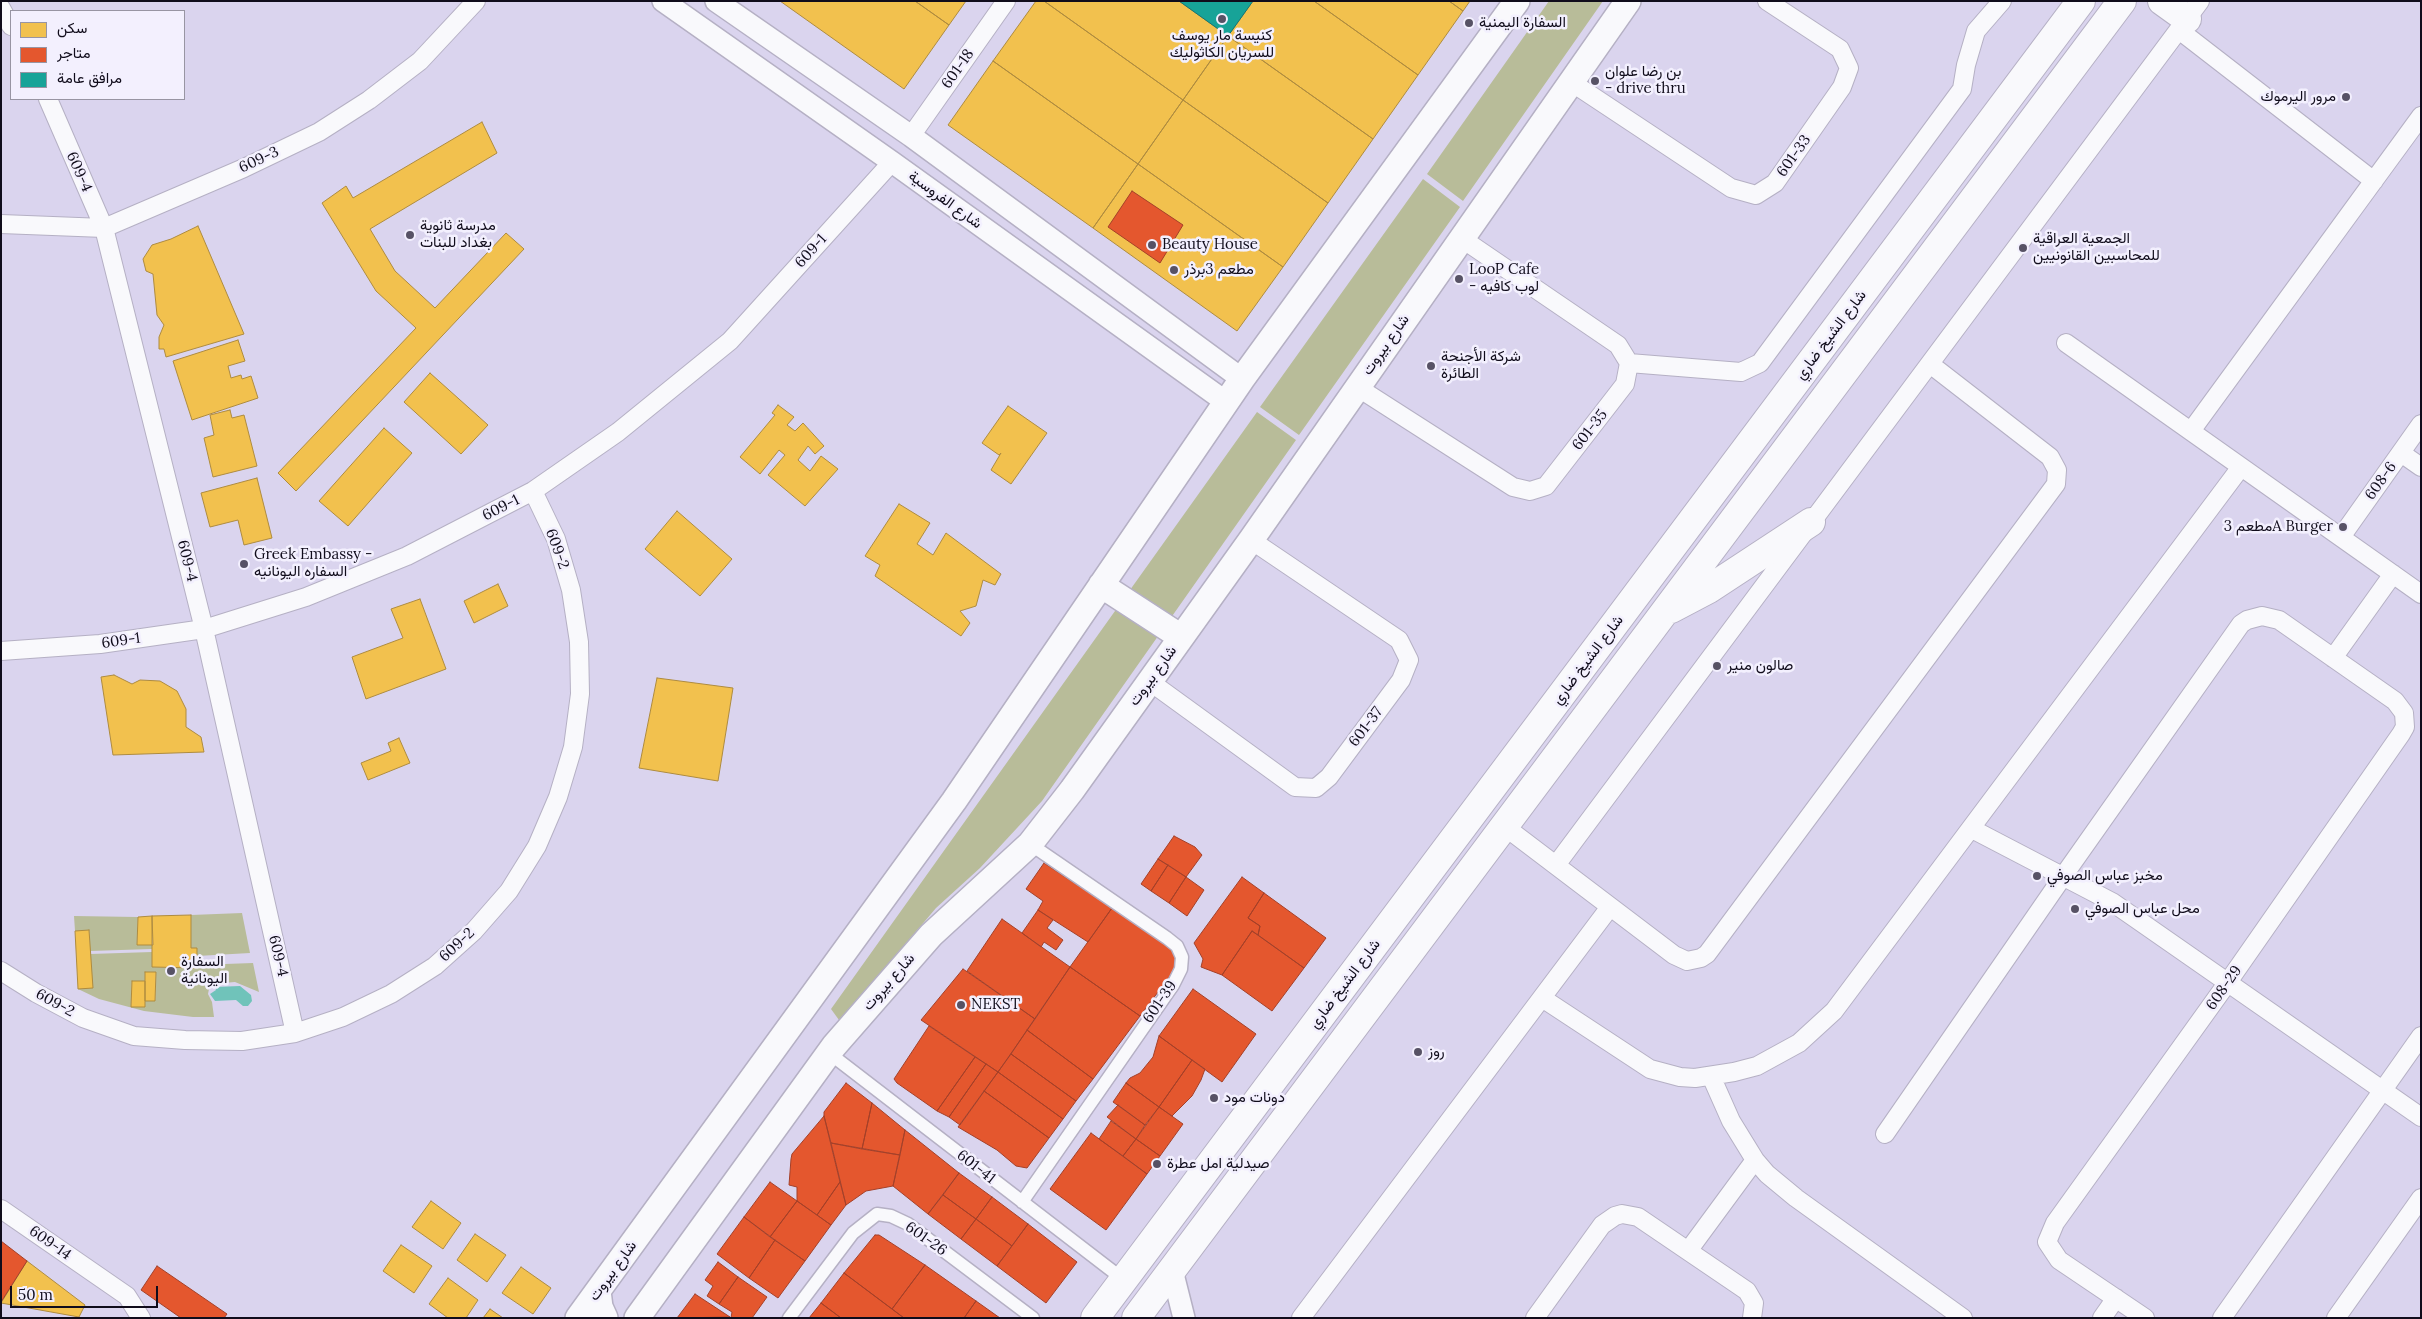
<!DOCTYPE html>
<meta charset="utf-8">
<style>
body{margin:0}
#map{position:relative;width:2422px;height:1319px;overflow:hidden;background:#dad4ee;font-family:Lora,Vazirmatn,serif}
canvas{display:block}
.frame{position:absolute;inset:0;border:2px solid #100c1b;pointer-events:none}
.legend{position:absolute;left:10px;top:10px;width:175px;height:90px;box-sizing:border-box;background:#f3f0fe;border:1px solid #9895a3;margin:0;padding:6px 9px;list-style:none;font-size:15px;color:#100c1b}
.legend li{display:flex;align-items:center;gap:10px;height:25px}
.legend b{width:25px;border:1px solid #9895a3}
.scale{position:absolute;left:10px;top:1286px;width:148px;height:22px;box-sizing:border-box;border:2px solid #100c1b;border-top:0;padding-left:6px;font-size:15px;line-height:18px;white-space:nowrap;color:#100c1b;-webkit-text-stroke:4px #f3f0fe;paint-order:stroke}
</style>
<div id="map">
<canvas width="2422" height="1319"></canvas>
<div class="frame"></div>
<ul class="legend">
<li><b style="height:14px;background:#f2c14e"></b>سكن</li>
<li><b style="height:14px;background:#e4572e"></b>متاجر</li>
<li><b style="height:14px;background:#17a398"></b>مرافق عامة</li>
</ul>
<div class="scale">50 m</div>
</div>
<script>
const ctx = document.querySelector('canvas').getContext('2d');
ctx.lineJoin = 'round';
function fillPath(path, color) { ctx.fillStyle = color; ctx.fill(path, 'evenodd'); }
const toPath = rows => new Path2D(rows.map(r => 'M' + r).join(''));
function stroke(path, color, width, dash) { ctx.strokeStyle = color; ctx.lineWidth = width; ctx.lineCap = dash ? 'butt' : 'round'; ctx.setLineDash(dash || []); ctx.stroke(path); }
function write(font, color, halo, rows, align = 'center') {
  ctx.font = font + ' Lora,Vazirmatn,serif'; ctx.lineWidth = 5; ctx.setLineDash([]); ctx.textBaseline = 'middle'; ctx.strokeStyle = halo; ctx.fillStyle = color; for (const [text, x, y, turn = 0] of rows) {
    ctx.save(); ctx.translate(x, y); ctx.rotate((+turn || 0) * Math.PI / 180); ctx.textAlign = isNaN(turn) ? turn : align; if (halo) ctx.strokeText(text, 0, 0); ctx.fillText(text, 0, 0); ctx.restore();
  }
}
const green = toPath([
 [1549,1,1603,1,1463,201,1427,174],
 [1423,179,1460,207,1299,435,1260,407],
 [1257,412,1296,440,1042,801,980,868,936,908,848,1012,839,1020,831,1009],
 [242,913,250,953,197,956,191,948,191,915],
 [74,916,138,917,137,945,153,945,152,949,90,951,89,931,75,931],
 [152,952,153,967,196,968,197,965,253,963,259,992,235,982,210,984,208,994,212,1002,214,1017,193,1017,144,1011,99,999,78,989,90,954],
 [156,973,155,1001,145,1001,131,1006,132,981,145,981]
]);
const water = toPath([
 [240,986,251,995,252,1001,248,1006,243,1006,236,1000,215,1001,210,994,216,990,215,987]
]);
const homes = toPath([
 [780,1,915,1,949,25,904,89,780,1],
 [915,1,966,1,949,25,915,1],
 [1036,1,1044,1,1183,100,1138,164,993,61,1036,1],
 [1044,1,1179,1,1228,36,1183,100,1044,1],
 [1253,1,1314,1,1418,75,1373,139,1228,36,1253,1],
 [1314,1,1449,1,1463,11,1418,75,1314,1],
 [1449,1,1470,1,1463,11,1449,1],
 [1228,36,1373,139,1328,203,1183,100,1228,36],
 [993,61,1138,164,1093,228,948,125,993,61],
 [1183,100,1328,203,1283,267,1138,164,1183,100],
 [482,122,497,153,370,229,395,271,435,308,506,233,524,249,296,491,278,473,416,328,376,291,322,203,346,186,353,198,482,122],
 [1138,164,1283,267,1237,331,1093,228,1138,164],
 [198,226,244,334,166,357,164,349,159,349,159,337,164,325,157,315,153,274,146,271,143,259,152,245,171,239,198,226],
 [238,340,245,361,228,366,231,378,241,375,242,379,251,376,258,398,192,420,173,361,238,340],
 [430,373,488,425,461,454,404,402,430,373],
 [778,405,794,417,787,425,795,431,803,423,824,446,815,454,808,446,798,460,810,471,821,456,838,469,805,506,768,475,785,455,779,450,760,474,740,457,775,415,772,413,778,405],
 [1008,406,1047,433,1011,484,991,470,1001,453,999,455,982,443,1008,406],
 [230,410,232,418,244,415,257,466,213,477,204,438,214,435,210,415,230,410],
 [384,428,412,453,348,526,319,501,384,428],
 [257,478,272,538,244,545,238,520,210,527,201,493,257,478],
 [899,504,930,523,917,544,933,555,946,533,1001,574,995,585,983,580,976,606,960,611,970,623,961,636,875,576,880,565,865,556,899,504],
 [677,511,732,559,700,596,645,549,677,511],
 [498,584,508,606,474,623,464,601,498,584],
 [420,599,446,669,366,699,352,657,403,638,391,609,420,599],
 [114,675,132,684,140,680,160,681,177,691,186,709,186,727,201,737,204,752,113,755,101,677,114,675],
 [657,678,733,688,718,781,639,768,657,678],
 [399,738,410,763,368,780,361,763,391,751,388,743,399,738],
 [191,915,191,948,197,948,197,968,152,967,152,916,191,915],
 [152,916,153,945,137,945,138,917,152,916],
 [89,930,93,988,78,989,75,931,89,930],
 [145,972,156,972,155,1001,145,1001,145,972],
 [132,981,145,981,145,1007,131,1007,132,981],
 [431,1201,461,1223,443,1249,412,1227,431,1201],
 [475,1234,506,1255,487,1282,457,1260,475,1234],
 [401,1245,432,1266,414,1293,383,1271,401,1245],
 [27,1261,85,1305,79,1317,1,1303,27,1261],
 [521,1267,551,1288,533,1314,502,1293,521,1267],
 [448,1278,478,1300,466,1318,448,1318,429,1304,448,1278],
 [490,1309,503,1318,483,1318,490,1309]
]);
const shops = toPath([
 [1132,191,1183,225,1160,263,1108,227,1132,191],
 [1174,836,1195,847,1202,855,1186,877,1158,859,1174,836],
 [1158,859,1168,865,1151,891,1141,884,1158,859],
 [1044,863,1112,908,1088,942,1038,910,1043,901,1026,889,1044,863],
 [1168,865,1186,877,1169,903,1151,891,1168,865],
 [1186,877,1204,890,1187,916,1169,903,1186,877],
 [1242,877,1264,893,1248,918,1260,926,1258,935,1252,931,1222,975,1201,967,1203,959,1194,943,1242,877],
 [1264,893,1326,938,1304,968,1258,935,1260,926,1248,918,1264,893],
 [1112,908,1173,949,1178,963,1176,968,1140,1016,1070,967,1112,908],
 [1038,910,1053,920,1047,928,1063,940,1056,950,1044,942,1041,947,1022,933,1038,910],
 [1002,919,1070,967,1035,1019,967,971,1002,919],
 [1252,931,1304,968,1272,1011,1222,975,1252,931],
 [1070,967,1140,1016,1093,1079,1027,1030,1070,967],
 [963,969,1035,1019,998,1072,921,1020,963,969],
 [1193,989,1256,1034,1222,1082,1159,1036,1193,989],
 [929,1026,975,1057,937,1111,897,1083,894,1079,929,1026],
 [1027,1030,1093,1079,1076,1101,1011,1054,1027,1030],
 [1159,1036,1192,1060,1159,1107,1126,1083,1130,1078,1140,1073,1153,1057,1159,1036],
 [1011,1054,1076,1101,1063,1119,998,1072,1011,1054],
 [975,1057,986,1064,949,1117,937,1111,975,1057],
 [1192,1060,1205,1069,1201,1080,1192,1096,1172,1116,1159,1107,1192,1060],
 [986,1064,998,1072,960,1125,949,1117,986,1064],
 [998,1072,1063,1119,1049,1138,984,1091,998,1072],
 [846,1083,872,1103,862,1149,831,1143,824,1116,824,1112,846,1083],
 [1126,1083,1159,1107,1145,1125,1113,1102,1126,1083],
 [984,1091,1049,1138,1027,1168,1016,1166,997,1150,958,1127,984,1091],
 [872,1103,905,1130,900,1155,862,1149,872,1103],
 [1118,1105,1145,1125,1136,1139,1107,1117,1118,1105],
 [1159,1107,1183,1124,1160,1156,1136,1139,1159,1107],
 [824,1116,840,1182,817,1215,797,1201,797,1187,789,1185,791,1159,792,1154,824,1116],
 [1111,1121,1136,1139,1123,1156,1099,1139,1111,1121],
 [905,1130,959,1173,928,1214,893,1186,905,1130],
 [1091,1133,1147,1174,1106,1230,1050,1189,1091,1133],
 [1136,1139,1160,1156,1147,1174,1123,1156,1136,1139],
 [831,1143,900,1155,893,1186,866,1191,846,1205,831,1143],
 [959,1173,992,1197,976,1219,943,1195,959,1173],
 [770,1182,797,1201,770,1237,744,1217,770,1182],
 [840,1182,846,1205,831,1225,817,1215,840,1182],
 [943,1195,976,1219,961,1239,928,1214,943,1195],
 [992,1197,1028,1224,1012,1246,976,1219,992,1197],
 [797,1201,831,1225,805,1261,770,1237,797,1201],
 [744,1217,775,1240,749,1278,717,1254,744,1217],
 [976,1219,1012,1246,997,1266,961,1239,976,1219],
 [1028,1224,1077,1262,1046,1303,997,1266,1028,1224],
 [875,1235,879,1235,925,1265,892,1309,844,1273,875,1235],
 [775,1240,805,1261,778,1298,749,1278,775,1240],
 [1,1241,27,1261,1,1302,1,1241],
 [718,1262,738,1277,719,1304,707,1296,713,1286,705,1280,718,1262],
 [925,1265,976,1301,964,1318,904,1318,892,1309,925,1265],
 [157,1266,227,1314,224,1318,181,1318,141,1290,157,1266],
 [844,1273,904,1318,841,1318,821,1303,844,1273],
 [738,1277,767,1297,752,1318,731,1318,732,1312,719,1304,738,1277],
 [695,1294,730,1317,677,1318,695,1294],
 [976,1301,1000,1318,964,1318,976,1301],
 [821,1303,841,1318,809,1318,821,1303]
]);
const public = toPath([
 [1179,1,1253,1,1228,36,1179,1]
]);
const pedestrian = toPath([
 [829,1053,1124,1280],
 [1022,1202,1173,985,1181,969,1182,957,1177,946,1167,938,1030,844],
 [789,1318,853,1233,877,1214,891,1216,908,1224,1033,1318]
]);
const minor = toPath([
 [1,8,11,26],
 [2179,30,2374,181],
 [1571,82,1731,188,1756,195,1775,183,1842,87,1849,68,1840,49,1767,1],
 [48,99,104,228,204,629,295,1033],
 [911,136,1006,1],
 [1,224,104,228,244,168,319,132,369,100,420,61,476,1],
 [2066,343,2421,594],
 [1629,363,1741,372,1760,363,1962,89,1966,65,1976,31,2002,1],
 [1357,387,1513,487,1530,491,1546,486,1625,384,1629,363,1618,345,1461,238],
 [2191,431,2421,116],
 [2401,453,2421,467],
 [2341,537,2421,424],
 [1,651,100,644,204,629,306,597,407,556,533,491,618,432,730,341,892,162],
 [2333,658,2393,574],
 [1149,681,1295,787,1316,788,1329,777,1401,680,1409,660,1399,640,1251,540],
 [1504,826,1674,955,1687,961,1701,958,1707,954,2056,484,2057,470,2050,457,1930,364],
 [1972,829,2112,902,2421,1117],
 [1556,865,2200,1],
 [1,971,36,993,83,1018,134,1036,185,1040,242,1041,295,1033,343,1017,391,994,435,966,474,931,509,891,537,846,558,797,573,747,580,694,579,642,571,590,556,539,533,491],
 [1542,998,1650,1069,1680,1077,1695,1078,1734,1072,1757,1066,1799,1043,1834,1011,2241,467],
 [1711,1076,1731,1121,1755,1160,1767,1174,1796,1198,1963,1318],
 [1885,1134,2064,875,2241,624,2247,620,2262,616,2279,620,2395,701,2404,713,2405,727,2401,734,2228,982,2055,1223,2047,1242,2059,1260,2145,1318],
 [1,1209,127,1296,141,1318],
 [1688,1251,1755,1160],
 [1301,1318,1610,907],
 [1535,1318,1602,1225,1615,1216,1622,1214,1638,1217,1747,1291,1754,1303,1752,1318],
 [2102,1318,2116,1298],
 [2222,1318,2421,1036],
 [2336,1318,2421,1198]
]);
const tertiary = toPath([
 [663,1,892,162,1226,402],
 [716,1,911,136,1242,379],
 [1172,1270,1184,1318]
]);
const secondary = toPath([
 [1101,585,1181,637],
 [598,1291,600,1307,605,1318],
 [578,1318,954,801,1242,379,1517,1],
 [637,1318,834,1046,931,935,1030,844,1072,790,1251,540,1628,1]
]);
const primary = toPath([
 [2162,1,2187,19],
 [1671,609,1709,589,1811,522],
 [1095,1318,2081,1],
 [1136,1318,2122,1]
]);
const markers = [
 [1222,19,5,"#575265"],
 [1469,23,5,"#575265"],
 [1595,81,5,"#575265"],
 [2346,97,5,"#575265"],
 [410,235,5,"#575265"],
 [1152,245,5,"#575265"],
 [2023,248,5,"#575265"],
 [1174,270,5,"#575265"],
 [1459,279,5,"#575265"],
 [1431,366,5,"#575265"],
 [2343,527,5,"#575265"],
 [244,564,5,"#575265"],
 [1717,666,5,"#575265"],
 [2037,876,5,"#575265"],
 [2075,909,5,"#575265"],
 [171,971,5,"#575265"],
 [961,1005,5,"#575265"],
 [1418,1052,5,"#575265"],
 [1214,1098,5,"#575265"],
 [1157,1164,5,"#575265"]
];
const poiNames = [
 ["السفارة اليمنية",1479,23],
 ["كنيسة مار يوسف",1222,36,"center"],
 ["للسريان الكاثوليك",1222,53,"center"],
 ["بن رضا علوان",1605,72],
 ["- drive thru",1605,89],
 ["مرور اليرموك",2336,97,"right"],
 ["مدرسة ثانوية",420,226],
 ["بغداد للبنات",420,243],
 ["الجمعية العراقية",2033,239],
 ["للمحاسبين القانونيين",2033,256],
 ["Beauty House",1162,245],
 ["مطعم 3برذر",1184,270],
 ["LooP Cafe",1469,270],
 ["- لوب كافيه",1469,287],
 ["شركة الأجنحة",1441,357],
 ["الطائرة",1441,374],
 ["مطعم 3A Burger",2333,527,"right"],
 ["Greek Embassy -",254,555],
 ["السفاره اليونانيه",254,572],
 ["صالون منير",1727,666],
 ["مخبز عباس الصوفي",2047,876],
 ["محل عباس الصوفي",2085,909],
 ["السفارة",181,962],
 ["اليونانية",181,979],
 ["NEKST",971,1005],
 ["روز",1428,1052],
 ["دونات مود",1224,1098],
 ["صيدلية امل عطرة",1167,1164]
];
const streetNames = [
 ["601-18",958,69,-55],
 ["601-33",1794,156,-55],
 ["609-3",259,160,-25],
 ["609-4",79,172,66],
 ["شارع الفروسية",945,200,36],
 ["609-1",811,251,-48],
 ["شارع الشيخ ضاري",1831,335,-53],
 ["شارع بيروت",1386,345,-55],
 ["601-35",1590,430,-52],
 ["608-6",2381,481,-55],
 ["609-1",501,508,-27],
 ["609-2",557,549,70],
 ["609-4",187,561,76],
 ["609-1",121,641,-8],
 ["شارع الشيخ ضاري",1588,660,-53],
 ["شارع بيروت",1153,676,-54],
 ["601-37",1366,727,-53],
 ["609-2",457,945,-43],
 ["609-4",278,956,77],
 ["شارع بيروت",889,982,-49],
 ["شارع الشيخ ضاري",1345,984,-53],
 ["608-29",2224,988,-55],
 ["601-39",1160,1002,-56],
 ["609-2",55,1003,29],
 ["601-41",976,1167,38],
 ["601-26",926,1239,35],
 ["609-14",50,1243,35],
 ["شارع بيروت",613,1271,-54]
];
fillPath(green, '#b8bc99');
fillPath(water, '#70c3ba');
fillPath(homes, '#f2c14e');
stroke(homes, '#ae8b3f', 1);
fillPath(shops, '#e4572e');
stroke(shops, '#a44028', 1);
fillPath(public, '#17a398');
stroke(public, '#157672', 1);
stroke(pedestrian, '#b5b0c4', 15);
stroke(minor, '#b5b0c4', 20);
stroke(tertiary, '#b5b0c4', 24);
stroke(secondary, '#b5b0c4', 28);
stroke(primary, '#b5b0c4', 30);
stroke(pedestrian, '#f9f9fc', 12);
stroke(minor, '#f9f9fc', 18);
stroke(tertiary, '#f9f9fc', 21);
stroke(secondary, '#f9f9fc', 25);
stroke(primary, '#f9f9fc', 28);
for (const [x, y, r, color] of markers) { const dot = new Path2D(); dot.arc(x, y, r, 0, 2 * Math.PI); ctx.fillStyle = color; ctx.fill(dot); stroke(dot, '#f3f0fe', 2); }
write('15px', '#100c1b', '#f3f0fe', poiNames, 'left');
write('15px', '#100c1b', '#f3f0fe', streetNames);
</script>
